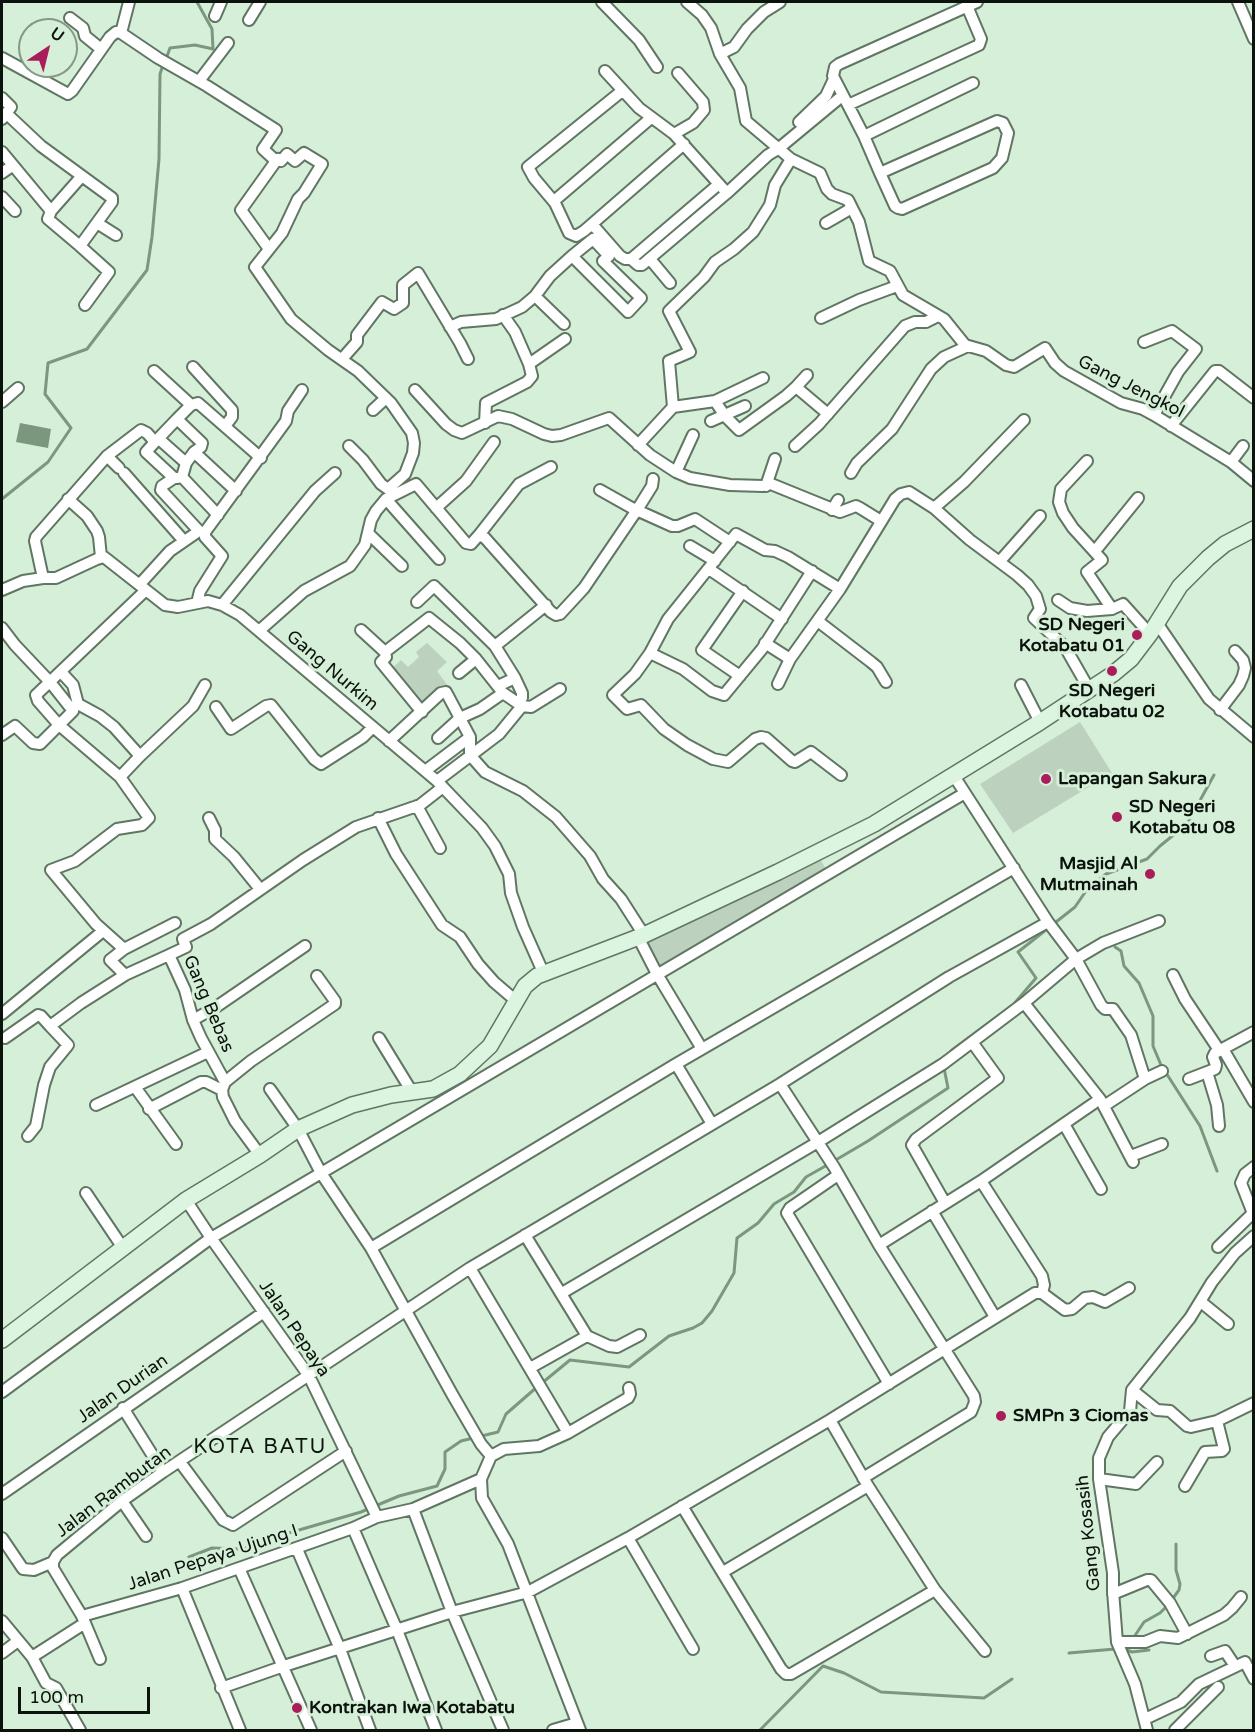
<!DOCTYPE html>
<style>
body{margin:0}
#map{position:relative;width:1255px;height:1732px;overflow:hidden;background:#d6efd9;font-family:"Varela Round",sans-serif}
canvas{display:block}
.frame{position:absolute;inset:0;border:3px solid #0b130c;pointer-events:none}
.north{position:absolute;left:18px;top:18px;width:60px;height:60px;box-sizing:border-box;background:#d6efd9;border:2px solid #859787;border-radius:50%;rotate:35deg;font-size:16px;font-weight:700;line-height:24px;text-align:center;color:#0b130c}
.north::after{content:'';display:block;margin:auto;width:21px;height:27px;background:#aa1d5b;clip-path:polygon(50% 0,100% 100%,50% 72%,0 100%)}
.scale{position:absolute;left:18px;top:1687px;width:132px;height:27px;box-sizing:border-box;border:3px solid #0b130c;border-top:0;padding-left:8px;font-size:18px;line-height:21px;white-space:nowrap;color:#0b130c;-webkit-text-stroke:4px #d6efd9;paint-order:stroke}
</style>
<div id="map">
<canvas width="1255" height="1732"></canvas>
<div class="frame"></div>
<div class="north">U</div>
<div class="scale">100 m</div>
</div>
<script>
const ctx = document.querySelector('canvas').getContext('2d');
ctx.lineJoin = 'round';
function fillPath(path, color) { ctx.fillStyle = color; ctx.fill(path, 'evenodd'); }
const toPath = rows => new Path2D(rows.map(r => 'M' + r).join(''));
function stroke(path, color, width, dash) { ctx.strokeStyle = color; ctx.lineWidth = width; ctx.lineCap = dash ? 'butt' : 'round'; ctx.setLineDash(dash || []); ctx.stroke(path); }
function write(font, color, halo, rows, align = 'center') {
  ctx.font = font + ' "Varela Round",sans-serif'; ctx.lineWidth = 6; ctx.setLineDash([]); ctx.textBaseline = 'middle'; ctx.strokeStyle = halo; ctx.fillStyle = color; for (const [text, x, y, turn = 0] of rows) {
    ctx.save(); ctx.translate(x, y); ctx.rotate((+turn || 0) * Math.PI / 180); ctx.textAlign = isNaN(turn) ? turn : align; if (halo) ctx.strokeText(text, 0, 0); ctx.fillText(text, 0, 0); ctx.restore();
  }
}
const green = toPath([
 [427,643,447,662,437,671,448,686,419,710,387,673,401,660,408,667,419,657,416,652],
 [1080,722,1112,773,1013,833,980,784],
 [819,857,828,873,660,969,641,938]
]);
const water = toPath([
 [20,423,51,429,48,448,16,442]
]);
const stream = toPath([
 [166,59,170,48,195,45,213,49,212,29,197,2],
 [2,499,48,462,71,428,45,394,48,363,87,349,147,270,152,237,159,159,160,74,163,65],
 [1115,947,1121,951,1124,966,1139,983,1153,1016,1153,1046,1161,1065,1200,1126,1217,1171],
 [949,1054,952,1050,1013,1005,1036,978,1018,952,1075,907,1088,888,1106,874,1147,859,1160,846,1187,824,1214,775],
 [834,1161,868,1141,948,1088,944,1068],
 [542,1383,570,1360,629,1367,669,1336,693,1328,702,1323,712,1311,734,1273,737,1238,758,1223,774,1204,794,1192,806,1177,829,1164],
 [189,1557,212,1548,240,1549,251,1547,268,1539,361,1512,399,1496,437,1486,445,1469,445,1452,461,1441,498,1432,506,1414,537,1387],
 [1171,1601,1179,1590,1180,1584,1176,1570,1176,1544],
 [1132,1640,1144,1622,1160,1613,1167,1606],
 [1124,1649,1132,1652,1149,1650],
 [1069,1653,1115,1649],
 [760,1730,823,1666,844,1673,881,1692,984,1698,1012,1679]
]);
const minor = toPath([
 [602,2,639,40,657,67],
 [687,2,702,15,711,28,720,54,740,88,746,121,791,159,820,173,827,189,832,194,848,200,859,222,869,261,890,271,903,295,944,319,965,345,986,351,1006,365,1014,367,1045,348,1055,363,1064,371,1121,403,1143,409,1154,415,1231,462,1254,481],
 [1238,2,1254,39],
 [215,16,221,2],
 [70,18,83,28,85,36,101,49],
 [249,20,260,2],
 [121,33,129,2],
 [720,54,734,47,747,29,764,12,780,2],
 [2,58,68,94,72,91,110,37,116,32,121,33,158,58,207,86,276,130,263,149,276,161,241,210,269,249],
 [605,71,639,108,674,134,727,193,642,265,638,265,631,259],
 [199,81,228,43],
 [622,91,528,167,534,178,555,203,569,233,576,236,584,231,684,144],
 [2,98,11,107,2,119],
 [848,105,979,45,981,39,967,6],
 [7,114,41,146,112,198,112,202,80,246,48,219,51,211,81,177],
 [799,122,826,96,834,79],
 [674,134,693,123,704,110,703,102,678,73],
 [864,136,973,83],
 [2,152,51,211],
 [276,161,278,159,281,161,287,154,295,161,304,153,322,164,304,193,298,199,282,233,255,267,291,319,328,350,358,371,391,403,412,433,414,443,413,453,405,474,388,489,381,484,363,460,349,446],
 [2,173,12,166],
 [880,173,997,121,1003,123,1008,133,1002,158,993,168,902,209,898,208,895,206,880,173,864,136,833,76,835,67,839,64,977,2],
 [727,193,768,155,778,149,842,96],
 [2,197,15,211],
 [554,201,651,118],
 [97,223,116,235],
 [826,223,852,208],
 [592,224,620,256,625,259,631,259,719,184],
 [80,246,109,272,85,305],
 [650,259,670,283],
 [535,296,564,324],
 [821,318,859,300,897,286],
 [450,327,461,322,496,319,522,307,535,296,550,276,572,256,593,239,609,256,603,261,641,298,628,312,572,256],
 [1144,342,1172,331,1196,349,1178,372,1154,415],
 [342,359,357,342,357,335,382,302,394,309,403,303,403,285,418,273,460,343,468,359],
 [529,364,565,339],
 [193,367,232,410,232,417,225,426],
 [154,371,191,405],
 [796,387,807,375],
 [415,390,446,424,454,430,462,433,498,416,512,419,544,434,552,436,561,435,609,418,650,455,676,472,690,478,730,485,763,486,771,484,840,512,856,506,860,508,881,521],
 [715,401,763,378],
 [2,402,18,388],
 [673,407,715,401,725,416,739,430,786,396,796,387,828,414],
 [373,410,386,398],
 [177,419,191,405,198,403,261,458],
 [711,421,745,406],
 [485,423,486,403,527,382,532,376,529,364,515,332,503,315],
 [1171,426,1215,371,1219,371,1254,398],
 [159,439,186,463],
 [155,442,146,452,174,478,178,478],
 [638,445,673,407,669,361,690,352,669,311,704,277,715,262,734,249,753,232,770,205,775,185,791,159],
 [795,446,819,424,905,326,915,322,926,322,938,316],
 [107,456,119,468],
 [1087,461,1061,489,1059,502,1063,513,1073,528,1102,560,1087,572,1112,609],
 [1231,462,1243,446],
 [676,472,693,435],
 [124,473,184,541],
 [851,473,857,463,892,429,931,369,944,357,968,346],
 [182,477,186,463,194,452,236,491],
 [182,477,218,515],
 [174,478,162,486,161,490,199,531,205,532],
 [766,486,775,459],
 [600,490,632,508,672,526,678,526,695,519,730,542],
 [68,499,87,516,97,531,99,537,101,557],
 [386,499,439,559],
 [436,508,466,481,494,442],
 [934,508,964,482,1024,420],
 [832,510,838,500],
 [369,534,402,566],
 [479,535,519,484,551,467],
 [690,546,715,561],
 [1095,551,1138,498],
 [1000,561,1040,516],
 [709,569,782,619],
 [43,578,35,541,36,537,107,456,141,430,147,433,155,442,177,419,202,443,201,447,194,452],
 [140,584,170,551,199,531],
 [840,589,788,557,775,551,765,550,736,534,668,619,650,653,635,674,613,695,627,709,641,705,664,729,687,745,713,759,728,762,755,739,761,737,766,738,792,761,795,762,811,752,841,775],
 [2,590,23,581,43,578,56,578,97,559,104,557,165,605,178,607,208,601,222,605,240,615,437,781,482,828,495,846,509,874,511,893,523,927,543,972],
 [1058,600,1070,608,1087,611,1112,609,1123,604,1150,634],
 [417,602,434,586,495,646,515,678,498,686],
 [197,603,200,591,222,556,205,537,205,532,286,421,288,411,302,390],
 [222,605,315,491,335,473],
 [819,622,871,662,877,667,886,682],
 [1157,623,1209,699,1254,737],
 [2,628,15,645,50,682,73,711,40,744,33,743,15,726,2,735],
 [260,630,304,591,350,566,365,545,371,520,376,511,386,499,416,484,466,543,471,544,479,535,485,538,551,612,556,615,560,614,584,588,637,510,652,486,653,479],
 [361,630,385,652],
 [765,643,790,659],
 [495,646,546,605],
 [650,653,683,669,712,691,724,695,762,649,812,571],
 [61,672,73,685,78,704,100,716,114,727,140,756],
 [459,673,476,659],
 [740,676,702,650,743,591],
 [515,678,522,693,522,698,517,703],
 [778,684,790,659,840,589,895,499,901,494,909,492,934,508,970,540,1017,575,1028,585,1036,596,1040,609,1034,618,1065,647,1089,689],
 [1021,685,1040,722],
 [216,707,231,729,266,706,271,705,314,759,321,764,363,737,373,727],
 [1220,710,1239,685,1243,676,1245,668,1243,660,1235,651],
 [422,712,381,662,386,657,385,652,429,618,460,643,476,659,503,693,522,706,531,707,560,689],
 [438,738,460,718,480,709,503,693],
 [389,741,441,693,446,692,470,737,470,755,485,772,523,791,556,817,590,856,603,879,621,899,644,935],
 [425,771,470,737],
 [954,776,1048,922],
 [120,777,140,756,193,706,205,685],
 [437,781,499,734,522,706],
 [417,806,440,848],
 [209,818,215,830,215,839,234,857,260,889],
 [378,818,396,854,442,925,460,937,478,964,494,982,515,1000],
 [638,937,657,974,702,1049],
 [124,949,96,924,51,870,75,861,117,829,142,825,149,818,120,777,59,725,38,701,36,695,146,590],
 [125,975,110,960,124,949,175,923],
 [1173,975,1185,999,1219,1050],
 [1024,1003,1100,1099,1133,1162],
 [2,1014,103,931],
 [193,1020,216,1007,305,946],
 [5,1038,38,1015,41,1016,50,1026],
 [379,1038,412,1092],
 [1223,1049,1254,1102],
 [676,1064,712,1124],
 [1207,1072,1217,1105,1219,1126],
 [1145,1079,1131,1035,1113,1009,1105,1009,1101,1005,1076,959,1103,943,1159,921],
 [1189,1079,1215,1069,1216,1065,1213,1057,1215,1053,1254,1032],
 [225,1082,201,1038,193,1020,185,990,169,955,186,947,183,939,211,924,303,860,356,827,420,805,443,787],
 [780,1084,834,1167,879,1245,974,1396,975,1402,971,1412,863,1478],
 [135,1087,176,1144],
 [270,1089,298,1129,321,1173,371,1248,452,1394,481,1444,491,1456,481,1479,413,1509,452,1612,503,1730],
 [96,1105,208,1052],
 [1104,1106,1145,1079,1162,1071],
 [149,1109,201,1082,206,1082,222,1090],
 [1064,1124,1101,1189],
 [28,1136,36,1126,44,1085,50,1067,68,1045,50,1026,81,1003,125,975,169,955],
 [260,1155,235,1121,223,1097,222,1090,225,1082,251,1061,335,1004,335,1001,317,976],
 [1131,1156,1162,1144],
 [1254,1167,1245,1174,1241,1183,1254,1216],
 [838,1175,790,1208,787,1213,889,1384],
 [981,1181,1042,1276,1044,1285,1042,1293],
 [86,1193,123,1248],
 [186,1200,211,1238,309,1376,377,1517],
 [945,1203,912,1145,916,1139,998,1078,972,1042],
 [932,1211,995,1317],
 [525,1235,587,1336,530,1368],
 [879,1245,981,1181,1100,1099],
 [1218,1247,1252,1214],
 [371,1248,676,1064,1014,868],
 [470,1268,780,1084,949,977,1048,922,1076,959,1024,1003,943,1064,818,1142,562,1293],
 [1201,1302,1228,1324],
 [587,1336,609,1346,617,1347,640,1335],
 [1132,1390,1157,1410,1170,1411,1187,1426,1191,1427,1217,1421,1224,1449,1222,1451,1205,1452,1185,1486],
 [2,1392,211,1238,965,793],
 [123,1408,163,1472],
 [830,1420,868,1486,935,1590,985,1651],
 [1217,1421,1254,1403],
 [568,1433,628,1398,630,1394,629,1388],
 [180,1462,223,1520,233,1525,346,1451],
 [481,1479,482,1498,508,1544,580,1730],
 [1099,1479,1136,1484,1157,1462],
 [2,1494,264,1312],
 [122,1501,146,1536],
 [682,1506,781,1669,786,1674,791,1674,935,1590],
 [353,1528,397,1630,436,1730],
 [2,1538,23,1569,34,1570,53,1562],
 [628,1538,693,1649],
 [297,1549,340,1649,370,1730],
 [239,1568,311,1730],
 [723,1572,868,1486],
 [182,1588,240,1730],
 [1113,1594,1147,1580,1151,1580,1170,1603,1187,1634],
 [82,1616,182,1588,353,1528,377,1517,413,1509],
 [2,1621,32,1657,46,1683,56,1688,80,1730],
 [1117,1642,1145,1642,1160,1636,1178,1638,1224,1615,1232,1608,1241,1597],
 [2,1653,18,1641],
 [1211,1656,1225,1651,1235,1666],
 [32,1657,85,1623],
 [100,1659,82,1616,53,1568,53,1562,57,1555,122,1501,163,1472,470,1268,568,1433,539,1446,504,1449,491,1456],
 [221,1688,284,1666,452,1612,528,1592,628,1538,830,1420,1035,1293,1042,1293,1065,1310,1072,1309,1085,1298,1093,1297,1105,1302,1129,1288],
 [1145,1719,1181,1702,1199,1684,1245,1662,1254,1679],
 [553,1730,577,1723],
 [1147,1730,1135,1684,1117,1642,1113,1591,1113,1573,1099,1479,1099,1458,1108,1437,1130,1411,1132,1390,1190,1318,1212,1282,1235,1253,1254,1236],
 [1175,1730,1218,1687]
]);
const secondary = toPath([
 [2,1340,186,1200,260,1155,298,1129,352,1105,391,1095,433,1089,460,1074,490,1046,525,986,537,976,644,935,778,872,874,824,1040,722,1113,674,1131,659,1150,634,1180,586,1208,558,1225,544,1254,529]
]);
const markers = [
 [1137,635,6,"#aa1d5b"],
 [1112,671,6,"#aa1d5b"],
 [1046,779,6,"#aa1d5b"],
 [1117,817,6,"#aa1d5b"],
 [1150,874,6,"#aa1d5b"],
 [1001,1416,6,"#aa1d5b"],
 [297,1708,6,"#aa1d5b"]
];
const streetNames = [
 ["Gang Jengkol",1131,387,27],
 ["Gang Nurkim",332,671,40],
 ["Gang Bebas",208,1004,67],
 ["Jalan Pepaya",294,1329,56],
 ["Jalan Durian",123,1389,-35],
 ["Jalan Rambutan",114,1492,-37],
 ["Gang Kosasih",1089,1533,-96],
 ["Jalan Pepaya Ujung I",213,1558,-18]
];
const poiNames = [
 ["SD Negeri",1125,625,"right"],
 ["Kotabatu 01",1125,646,"right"],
 ["SD Negeri",1112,691,"center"],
 ["Kotabatu 02",1112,712,"center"],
 ["Lapangan Sakura",1058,779],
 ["SD Negeri",1129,807],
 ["Kotabatu 08",1129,828],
 ["Masjid Al",1138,864,"right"],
 ["Mutmainah",1138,885,"right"],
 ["SMPn 3 Ciomas",1013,1416],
 ["Kontrakan Iwa Kotabatu",309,1708]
];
const quarterNames = [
 ["KOTA BATU",260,1447]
];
fillPath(green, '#bcd2bf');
fillPath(water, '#7b987f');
stroke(stream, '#7b987f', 3);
stroke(minor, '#607663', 14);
stroke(secondary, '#607663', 18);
stroke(minor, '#fff', 10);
stroke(secondary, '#dcf5e0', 15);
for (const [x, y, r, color] of markers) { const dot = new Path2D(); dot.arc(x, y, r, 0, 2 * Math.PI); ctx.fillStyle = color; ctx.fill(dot); stroke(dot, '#d6efd9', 2); }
write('18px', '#0b130c', '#d6efd9', streetNames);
write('bold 18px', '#0b130c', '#d6efd9', poiNames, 'left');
ctx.letterSpacing = '1.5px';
write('21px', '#0b130c', '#d6efd9', quarterNames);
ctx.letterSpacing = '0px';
</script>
